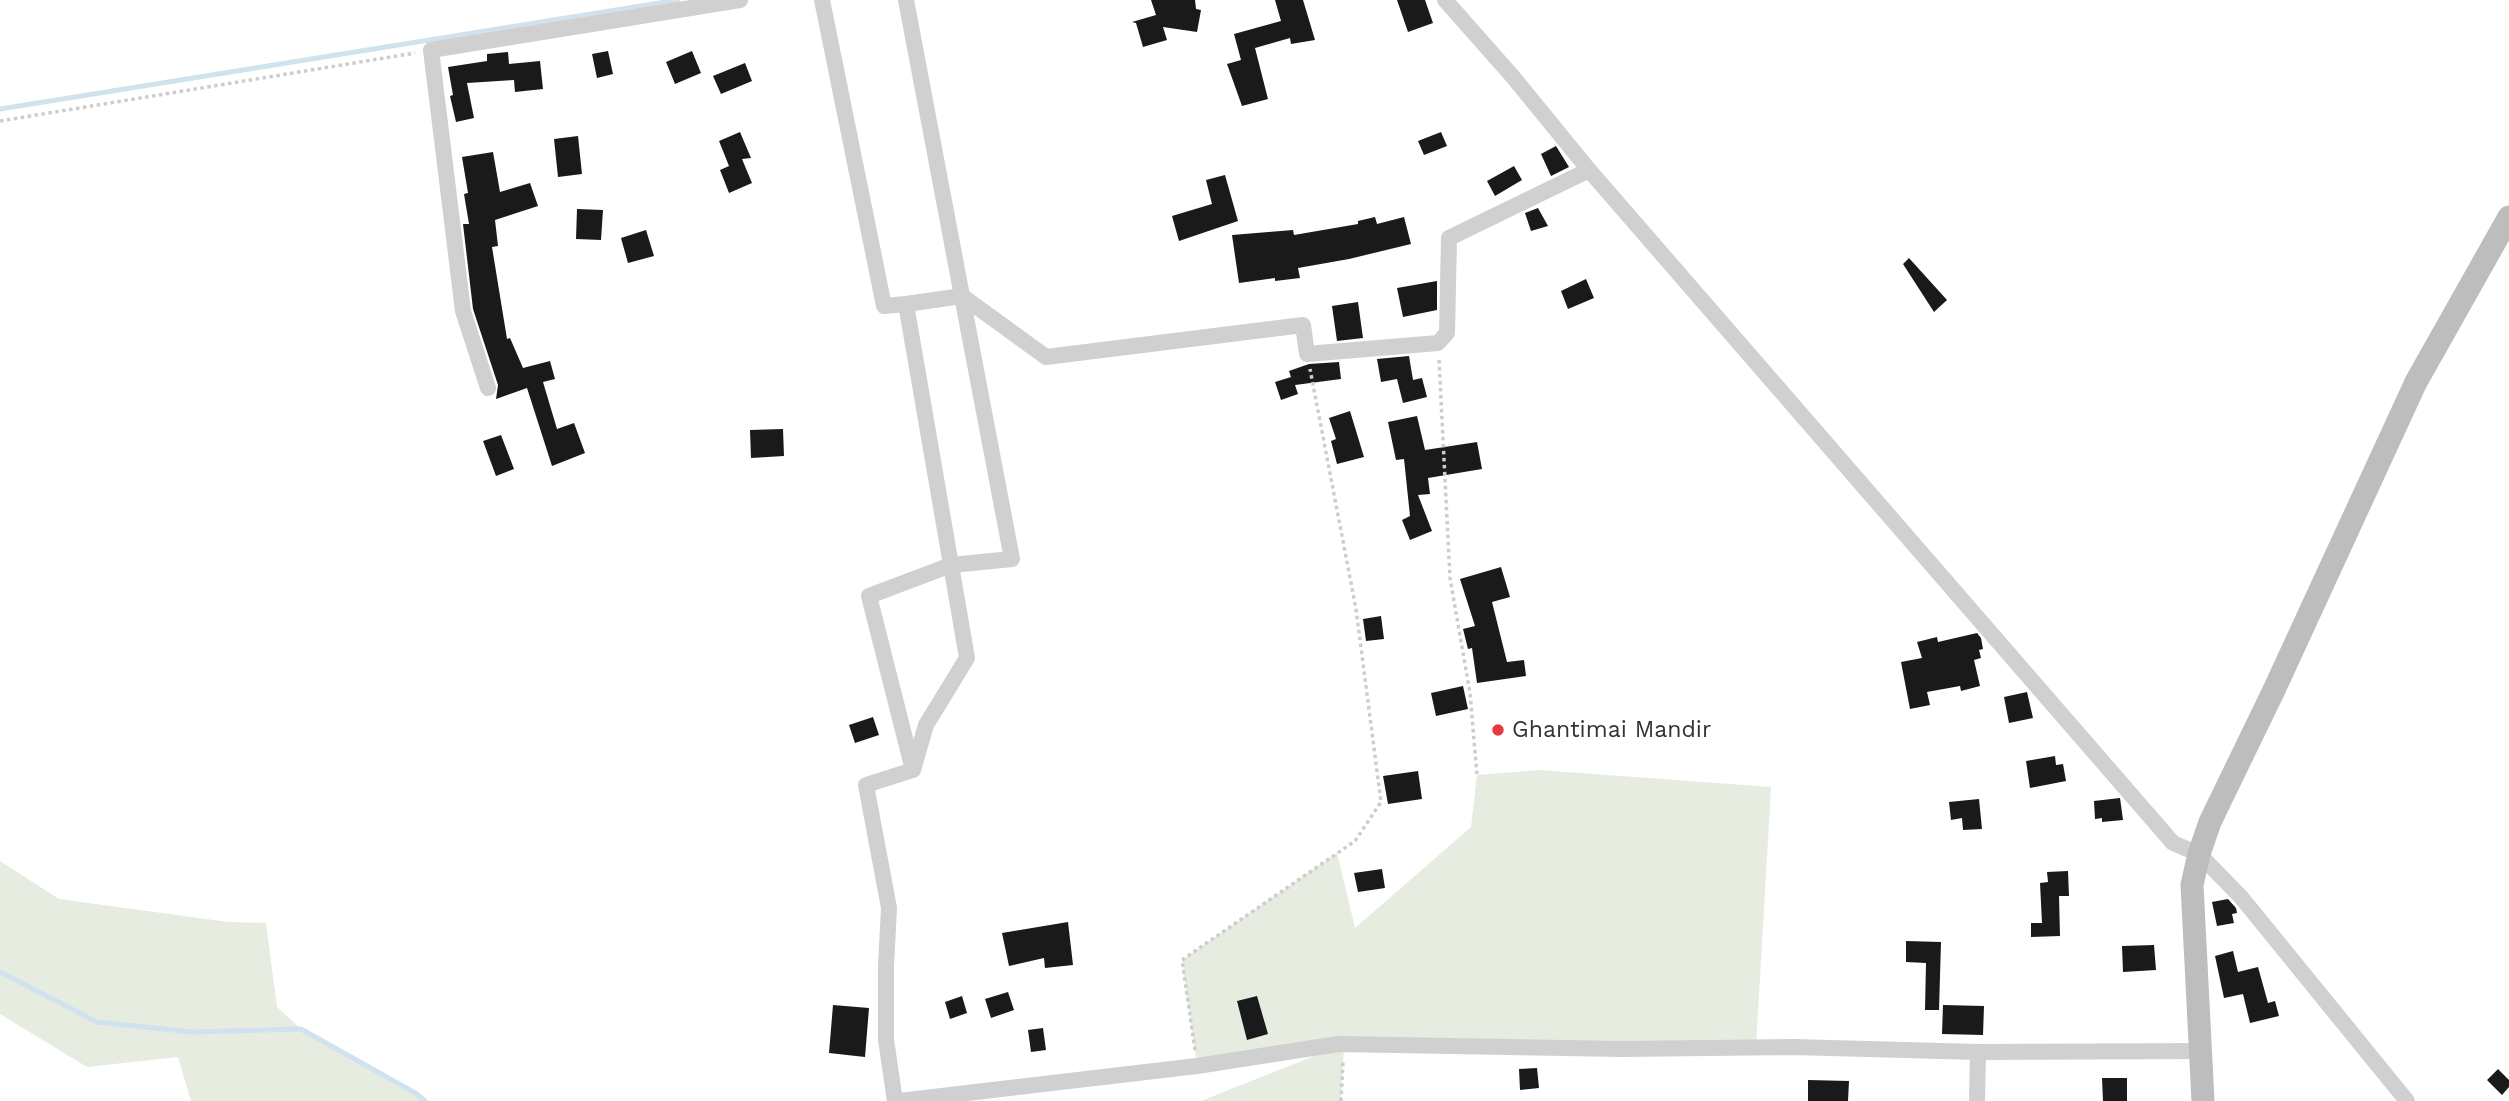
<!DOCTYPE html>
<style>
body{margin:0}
canvas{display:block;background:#fff}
</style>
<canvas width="2509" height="1101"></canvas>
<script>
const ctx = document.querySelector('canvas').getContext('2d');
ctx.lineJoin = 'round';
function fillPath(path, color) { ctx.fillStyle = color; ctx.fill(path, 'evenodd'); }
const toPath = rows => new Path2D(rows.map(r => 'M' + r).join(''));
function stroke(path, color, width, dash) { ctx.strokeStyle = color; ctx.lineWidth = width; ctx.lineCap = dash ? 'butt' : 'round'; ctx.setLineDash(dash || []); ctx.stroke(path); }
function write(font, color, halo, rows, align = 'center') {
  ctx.font = font + ' "Work Sans",sans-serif'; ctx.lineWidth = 7; ctx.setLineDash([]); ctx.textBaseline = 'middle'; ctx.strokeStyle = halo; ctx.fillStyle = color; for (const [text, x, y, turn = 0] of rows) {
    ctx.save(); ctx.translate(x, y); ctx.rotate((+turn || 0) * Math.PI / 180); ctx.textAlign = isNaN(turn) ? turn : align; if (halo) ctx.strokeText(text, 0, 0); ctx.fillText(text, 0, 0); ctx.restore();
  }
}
const green = toPath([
 [1539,770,1771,787,1756,1047,1344,1045,1341,1101,1201,1101,1342,1045,1197,1066,1182,960,1337,853,1355,928,1471,827,1477,775],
 [0,858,0,861,59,899,228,922,266,923,277,1007,301,1029,417,1094,425,1101,191,1101,178,1057,87,1067,0,1014]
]);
const stream = toPath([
 [0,109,678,0],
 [0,972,97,1022,192,1032,301,1029,417,1094,425,1101]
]);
const building = toPath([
 [1151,0,1195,0,1196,9,1201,10,1197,32,1163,27,1167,40,1143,47,1136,23,1132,22,1156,15],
 [1275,0,1303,0,1315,40,1291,44,1290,38,1255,48,1268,99,1242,106,1227,64,1241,60,1234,34,1281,21],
 [1397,0,1425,0,1433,23,1408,32],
 [608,51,613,74,597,78,592,54],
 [692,51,701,73,675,84,666,62],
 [508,52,509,64,540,61,543,89,515,92,514,80,467,83,474,118,456,122,450,96,453,95,448,67,487,61,487,54],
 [745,63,752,81,721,94,713,76],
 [740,132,751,158,742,159,752,183,729,193,720,170,729,166,719,141],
 [1441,132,1447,146,1424,155,1418,141],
 [578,136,582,174,558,177,554,139],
 [1556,146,1569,167,1551,176,1541,154],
 [493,152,500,192,530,183,538,206,495,220,498,246,492,247,507,339,510,338,523,368,550,361,555,379,543,382,557,429,574,423,585,453,552,466,527,388,496,399,498,385,473,309,463,224,469,224,464,194,468,193,462,157],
 [1514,166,1522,180,1495,196,1487,181],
 [1225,175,1238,221,1179,241,1172,216,1212,204,1206,180],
 [1538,208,1548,226,1531,231,1525,213],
 [577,209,603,210,601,240,576,239],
 [1375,217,1377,224,1404,217,1411,244,1349,259,1298,268,1300,278,1275,281,1275,278,1239,283,1232,235,1293,230,1294,235,1358,224,1358,221],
 [646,230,654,256,628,263,621,238],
 [1909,258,1947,300,1934,312,1903,264],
 [1586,279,1594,298,1568,309,1561,291],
 [1437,281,1437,310,1403,317,1397,288],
 [1358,302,1363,338,1337,341,1332,306],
 [1409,356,1413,380,1422,378,1427,397,1403,403,1397,379,1381,382,1377,359],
 [1339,362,1341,379,1295,385,1298,394,1281,400,1275,382,1291,377,1289,371,1309,364],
 [1350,411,1364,457,1337,464,1331,441,1336,439,1329,418],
 [1417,416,1425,450,1477,442,1482,469,1428,478,1430,494,1418,495,1432,531,1410,540,1402,520,1410,516,1404,459,1396,460,1388,422],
 [783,429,784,456,751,458,750,430],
 [501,435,514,469,496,476,483,441],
 [1501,567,1510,597,1492,602,1507,662,1524,660,1526,676,1477,683,1472,648,1468,649,1463,629,1475,626,1460,579],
 [1381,616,1384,639,1366,641,1363,619],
 [1977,633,1981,638,1983,649,1979,650,1981,658,1974,660,1980,686,1961,691,1960,686,1927,692,1930,705,1910,709,1901,662,1922,658,1917,642,1937,637,1938,642],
 [1463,686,1468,709,1436,716,1431,693],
 [2027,692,2033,718,2009,723,2004,697],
 [873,717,879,735,855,743,849,725],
 [2055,756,2056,765,2063,764,2066,781,2030,788,2026,761],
 [1418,771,1422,799,1388,804,1383,776],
 [2120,798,2123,820,2102,822,2102,818,2095,819,2094,801],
 [1979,799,1982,829,1963,830,1962,818,1951,820,1949,802],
 [1382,869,1385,888,1358,892,1354,873],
 [2068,871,2069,896,2059,896,2060,936,2031,937,2031,923,2042,923,2040,883,2048,882,2047,872],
 [2228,899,2236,908,2237,913,2232,914,2234,923,2217,926,2212,902],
 [1068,922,1073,965,1045,968,1044,958,1009,966,1002,933],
 [1906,941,1941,942,1939,1010,1925,1010,1926,963,1906,962],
 [2154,945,2156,970,2123,972,2122,946],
 [2233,951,2238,972,2258,967,2268,1003,2275,1001,2279,1016,2250,1023,2243,994,2224,998,2215,956],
 [1008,992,1014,1010,991,1018,985,999],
 [962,996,967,1013,950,1019,945,1002],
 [1257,996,1268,1034,1247,1040,1237,1001],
 [833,1005,869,1008,865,1057,829,1053],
 [1943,1005,1984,1006,1983,1035,1942,1034],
 [1043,1028,1046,1050,1031,1052,1028,1030],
 [1537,1068,1539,1088,1520,1090,1519,1069],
 [2498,1069,2509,1080,2509,1087,2502,1095,2487,1080],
 [2102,1078,2127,1078,2127,1101,2103,1101],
 [1808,1080,1849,1081,1848,1101,1808,1101]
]);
const path = toPath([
 [0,121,415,53],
 [1439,360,1450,578,1470,693,1477,775],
 [1195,1050,1182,960,1355,841,1381,802,1356,609,1310,369],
 [1341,1101,1343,1061]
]);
const street = toPath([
 [822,0,884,306,906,304],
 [906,0,962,296,1012,559,951,565,869,596,913,770,926,725,967,658,951,565,906,304,962,296,1046,357,1303,325,1307,354,1438,343,1447,333,1449,238,1589,170],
 [1445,0,1513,77,1589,170,2173,843,2199,854,2241,897,2407,1101],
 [488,388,463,311,431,50,740,0],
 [895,1101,886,1040,886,966,889,908,866,785,913,770],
 [899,1101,1197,1066,1338,1044,1621,1049,1794,1047,1978,1052,2201,1051],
 [1977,1101,1978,1052]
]);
const secondary = toPath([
 [2203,1101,2192,885,2199,854,2210,822,2274,690,2416,382,2509,217]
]);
const markers = [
 [1498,730,7,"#e63946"]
];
const poiNames = [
 ["Ghantimai Mandir",1512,730]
];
fillPath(green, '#e6ecdf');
stroke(stream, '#cfe2ee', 5);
fillPath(building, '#1a1a1a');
stroke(path, '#cdcdcd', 3.5, [3.5, 3.5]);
stroke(street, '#d0d0d0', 16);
stroke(secondary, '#bdbdbd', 23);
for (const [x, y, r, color] of markers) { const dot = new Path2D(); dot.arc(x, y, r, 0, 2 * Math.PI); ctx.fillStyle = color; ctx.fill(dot); stroke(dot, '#fff', 2.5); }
write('23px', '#333', '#fff', poiNames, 'left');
</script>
